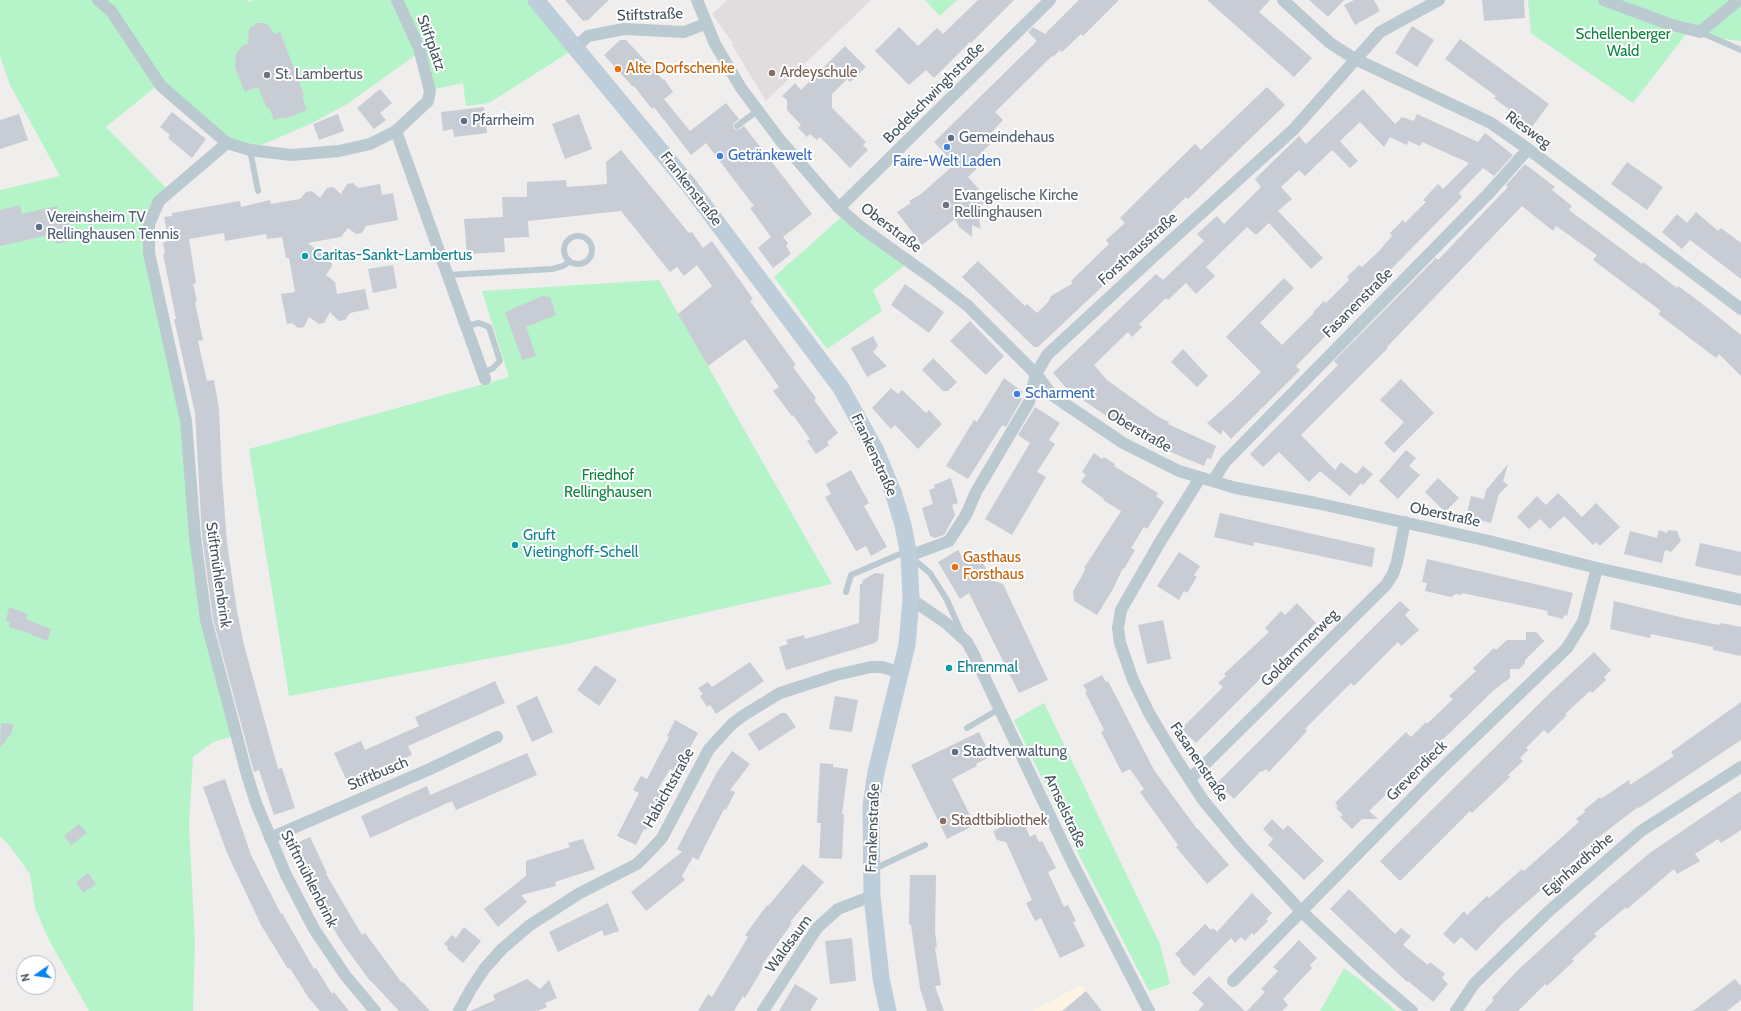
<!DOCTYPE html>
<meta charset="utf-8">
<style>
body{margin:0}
#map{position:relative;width:1741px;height:1011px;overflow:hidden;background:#f0eded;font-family:Cabin,sans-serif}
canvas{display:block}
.north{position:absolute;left:16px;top:955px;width:40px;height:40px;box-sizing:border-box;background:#fff;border:1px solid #b4babe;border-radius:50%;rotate:257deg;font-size:11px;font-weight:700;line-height:16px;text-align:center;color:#43535c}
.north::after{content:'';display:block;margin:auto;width:14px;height:18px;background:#0681f1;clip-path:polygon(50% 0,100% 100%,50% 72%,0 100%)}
</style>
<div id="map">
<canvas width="1741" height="1011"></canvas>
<div class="north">N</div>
</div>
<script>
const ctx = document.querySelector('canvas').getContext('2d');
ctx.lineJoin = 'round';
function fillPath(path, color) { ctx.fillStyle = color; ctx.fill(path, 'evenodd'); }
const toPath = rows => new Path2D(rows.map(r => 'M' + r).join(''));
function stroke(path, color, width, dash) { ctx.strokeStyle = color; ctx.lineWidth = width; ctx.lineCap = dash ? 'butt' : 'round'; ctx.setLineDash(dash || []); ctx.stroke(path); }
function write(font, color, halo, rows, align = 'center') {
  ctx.font = font + ' Cabin,sans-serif'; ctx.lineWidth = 4; ctx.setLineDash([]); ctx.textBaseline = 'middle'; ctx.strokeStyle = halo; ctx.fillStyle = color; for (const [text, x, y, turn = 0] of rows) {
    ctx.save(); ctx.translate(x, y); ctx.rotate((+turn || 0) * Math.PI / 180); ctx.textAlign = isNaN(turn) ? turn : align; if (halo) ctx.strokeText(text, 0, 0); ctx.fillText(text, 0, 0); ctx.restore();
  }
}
const commercial = toPath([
 [1081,985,1101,1011,1032,1011]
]);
const education = toPath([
 [727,0,871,0,766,101,732,45,733,43,712,14]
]);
const green = toPath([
 [0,0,96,0,159,84,106,127,168,190,148,222,177,381,194,535,234,736,213,742,193,757,189,825,195,943,193,1011,89,1011,49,940,35,908,30,874,8,844,0,836,0,190,60,176,10,85,0,56],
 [99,0,247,0,248,2,254,0,396,0,420,52,347,104,312,123,250,150,227,142,162,85],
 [397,0,535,0,574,49,489,103,466,106,463,83,430,90],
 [925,0,957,0,940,16],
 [1528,0,1741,0,1741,41,1686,34,1633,103,1531,33],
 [845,214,908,263,873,290,882,311,827,349,774,277],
 [659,280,832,584,566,644,289,696,249,449,509,377,482,291],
 [1044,703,1160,944,1170,984,1149,991,1079,855,1014,720],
 [1344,968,1360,980,1396,1011,1320,1011]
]);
const building = toPath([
 [565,0,609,0,588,20,583,21],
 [978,0,1014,0,971,43,970,42,934,78,926,70,909,85,875,51,899,27,918,46,937,28,943,34],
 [1079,0,1119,0,1083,36,1081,34,1062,52,1060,50,1053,57,1052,56,995,112,1003,120,988,136,993,141,978,156,984,161,968,177,984,195,982,199,985,203,977,209,981,229,972,225,972,237,959,227,955,219,922,245,897,212,911,203,909,201,921,194,955,164,934,142,1037,41,1028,32,1033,27,1045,34],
 [1207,0,1270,0,1259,12,1312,58,1294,77],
 [1309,0,1344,0,1328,17],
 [1354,0,1374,0,1380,11,1355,25,1344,5],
 [1482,0,1524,0,1525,18,1484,21],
 [257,23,263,23,268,25,274,34,280,32,304,95,302,96,307,110,284,119,283,117,274,120,269,107,267,108,258,87,245,92,235,68,236,54,242,46,248,44,249,29],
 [1412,26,1434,40,1417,67,1395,53],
 [1460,39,1549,104,1532,127,1494,98,1496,96,1445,59],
 [620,40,626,40,663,80,664,79,673,92,664,99,690,131,726,103,739,119,733,124,734,129,738,130,744,126,812,214,783,237,788,243,786,246,791,254,773,268,758,248,771,237,750,208,754,206,706,143,691,155,654,107,652,109,634,86,633,87,604,55],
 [845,46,866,67,850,82,847,79,832,94,832,108,866,142,863,145,868,150,850,168,820,137,817,140,810,134,807,137,798,128,801,125,787,110,787,100,782,96,795,83,801,90],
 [1267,87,1285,105,1188,199,1186,197,1132,250,1137,254,1038,347,1034,347,962,277,978,261,1025,306,1027,304,1037,313,1048,302,1051,296,1073,283,1071,281,1109,244,1106,240,1125,223,1120,218,1158,180,1195,144,1201,150],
 [380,89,392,103,380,113,386,120,374,129,357,108],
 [1363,89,1395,124,1402,117,1414,121,1417,114,1478,142,1485,133,1513,155,1494,176,1483,168,1459,193,1462,197,1296,366,1300,370,1231,439,1223,430,1221,435,1207,423,1233,400,1261,372,1226,337,1284,278,1294,288,1260,323,1282,345,1314,313,1313,312,1324,301,1326,303,1349,280,1347,277,1359,265,1362,267,1378,252,1392,236,1390,233,1403,220,1405,223,1426,202,1423,200,1438,184,1443,189,1469,163,1422,142,1420,146,1408,141,1407,145,1390,137,1384,147,1360,122,1340,141,1358,161,1350,168,1332,150,1305,176,1299,170,1281,187,1292,199,1278,211,1323,258,1311,269,1269,223,1256,235,1247,227,1206,267,1215,276,1196,294,1186,283,1168,300,1166,298,1139,324,1142,327,1132,337,1128,332,1094,365,1107,380,1157,416,1169,422,1168,424,1216,446,1211,459,1207,458,1204,466,1142,440,1068,390,1053,373,1156,274,1163,280,1204,241,1197,234,1217,216,1224,224,1261,187,1255,179,1299,136,1306,144],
 [484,107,487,133,454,137,453,129,443,131,441,112],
 [172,112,206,139,192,158,168,138,170,135,160,127],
 [19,114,28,140,0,149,0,120],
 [338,114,344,131,319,140,313,124],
 [579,114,592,149,565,159,552,124],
 [621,150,689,233,692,232,703,248,712,241,753,299,750,301,796,365,793,367,816,398,814,400,838,433,827,442,829,445,816,454,807,441,810,439,793,415,792,416,773,391,779,387,745,339,708,366,678,314,712,286,697,265,684,276,677,267,670,272,621,211,528,221,529,237,504,238,505,252,467,254,464,219,503,217,502,197,527,197,527,182,566,180,567,187,607,184,606,162],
 [1627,162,1663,187,1647,210,1611,184],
 [1525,164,1555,187,1552,190,1572,206,1569,210,1642,264,1643,262,1677,288,1678,286,1700,302,1741,335,1741,376,1719,354,1716,358,1658,314,1661,311,1593,260,1597,255,1556,226,1553,231,1522,206,1387,347,1388,348,1301,435,1335,470,1341,462,1356,474,1363,466,1373,474,1363,485,1361,483,1350,496,1320,471,1309,482,1279,452,1263,467,1250,454,1338,365,1334,361,1436,258,1438,260,1508,187,1506,185],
 [353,183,358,188,380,184,382,195,393,193,398,220,366,226,362,233,356,234,348,228,341,237,308,243,331,261,332,266,326,275,335,282,337,294,365,289,369,309,350,313,345,320,339,321,330,312,324,323,319,324,309,317,304,327,298,328,292,323,287,324,281,294,295,292,289,258,286,258,282,237,267,239,266,234,225,241,224,233,189,239,196,283,193,284,197,301,195,302,203,340,198,341,207,381,214,380,219,409,222,477,227,543,237,611,244,645,278,769,282,768,295,808,274,815,259,770,254,772,213,619,202,536,195,413,174,319,176,319,163,254,165,254,163,243,166,242,165,233,167,232,164,217,172,216,172,213,240,201,241,207,270,200,271,204,300,199,306,192,312,191,320,198,327,188,333,187,341,194,347,184],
 [20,205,22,214,57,206,61,222,68,220,73,240,56,244,53,234,0,246,0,210],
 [1696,212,1718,231,1721,228,1741,243,1741,279,1690,240,1682,249,1662,232,1677,214,1687,223],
 [393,265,397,288,373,293,368,269],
 [905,284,944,312,929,333,891,305],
 [543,296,550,297,556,315,526,327,536,356,522,360,505,312],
 [970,321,1004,356,986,375,950,341],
 [873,336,878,346,873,352,887,366,867,377,851,348],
 [1183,349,1208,376,1197,387,1171,362],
 [933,358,957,382,948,391,943,391,922,370],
 [1004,378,1023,392,1020,397,1022,399,1006,427,1003,425,1001,427,968,479,946,466,974,420,977,422],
 [1401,379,1434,413,1394,453,1384,443,1404,422,1380,400],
 [891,388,898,394,902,390,926,413,929,410,942,424,918,449,895,425,891,429,872,408],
 [1035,407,1060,423,1049,440,1055,444,1037,472,1046,477,1012,535,985,519,1030,443,1018,435],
 [1406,450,1416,458,1409,466,1420,475,1398,499,1379,481],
 [1094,453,1102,459,1104,457,1115,464,1114,466,1158,493,1156,496,1164,502,1147,529,1144,527,1131,548,1135,550,1124,569,1123,568,1113,589,1097,615,1074,601,1073,591,1082,576,1085,569,1084,568,1121,511,1103,500,1104,499,1081,482,1086,475,1082,472],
 [1508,464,1503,481,1508,485,1499,494,1491,523,1466,517,1471,496,1484,499,1486,490],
 [851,470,869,503,864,506,887,547,871,556,866,546,856,551,825,497,831,494,826,484],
 [951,478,958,503,952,505,955,515,944,535,935,538,930,536,922,508,933,504,929,490,935,488,934,485],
 [1438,478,1459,498,1445,512,1425,492],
 [1558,493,1582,517,1596,503,1620,527,1600,546,1596,542,1593,545,1564,516,1550,529,1540,519,1529,529,1517,517,1537,496,1546,505],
 [1220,513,1375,548,1372,567,1254,542,1253,546,1214,537],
 [1659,530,1667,533,1668,530,1677,531,1681,541,1671,552,1665,550,1662,563,1624,554,1630,531,1657,538],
 [1700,543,1741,552,1741,576,1695,566],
 [958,550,964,560,976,552,994,581,1003,584,1048,680,1019,693,969,593,960,599,938,562],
 [1179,552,1200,566,1194,575,1197,577,1187,593,1184,591,1179,600,1157,586],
 [1427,559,1573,593,1567,616,1564,615,1563,619,1547,615,1548,611,1462,593,1462,595,1456,594,1451,597,1425,591,1427,583,1422,582],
 [875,573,884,574,878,640,875,643,786,670,779,647,788,644,786,640,804,635,805,639,816,636,859,623,860,584,862,584,863,580],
 [1400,601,1410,610,1405,615,1419,630,1401,646,1398,642,1354,686,1351,683,1305,729,1307,731,1269,772,1266,769,1262,772,1261,771,1234,799,1217,783],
 [1614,601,1684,618,1719,625,1721,623,1741,627,1741,656,1713,650,1713,647,1651,634,1650,638,1610,629],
 [1297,603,1316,623,1196,743,1181,729,1223,687,1218,683,1226,676,1224,674,1269,632,1265,628,1281,611,1285,615],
 [9,607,28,614,26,619,51,629,47,641,32,635,32,634,9,627,10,623,6,621],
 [1163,620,1171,659,1147,664,1138,625],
 [1526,632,1536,632,1543,640,1545,640,1525,660,1525,663,1519,669,1510,669,1510,678,1494,690,1369,811,1378,819,1362,819,1352,829,1340,817,1343,815,1336,808,1338,806,1335,803,1406,732,1411,737,1426,722,1427,724,1453,699,1449,696,1476,671,1473,668,1494,648,1496,650,1507,640,1526,640],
 [1594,652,1611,670,1604,677,1606,680,1592,693,1590,691,1565,714,1567,715,1548,734,1544,730,1526,748,1528,750,1520,758,1523,761,1508,775,1510,777,1472,813,1470,811,1400,881,1380,861,1551,692],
 [750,662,764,681,716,714,710,705,707,707,700,696,703,694,698,688,708,682,712,687],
 [595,665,617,680,599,706,577,690],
 [1102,675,1106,682,1108,681,1154,770,1197,829,1198,829,1229,865,1207,884,1176,847,1178,845,1140,792,1144,789,1130,769,1122,773,1101,732,1104,730,1085,692,1087,691,1083,685],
 [495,681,505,703,408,746,412,755,348,783,334,753,361,741,365,750,419,726,415,717],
 [537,696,553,732,532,742,516,706],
 [835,696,858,700,852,732,829,729],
 [1741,702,1741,740,1639,808,1638,807,1582,850,1584,852,1502,924,1476,951,1461,937,1454,944,1443,934,1464,911,1467,915,1487,896,1489,898,1522,869,1524,871,1579,822,1576,819,1585,812,1584,810,1600,797,1601,799,1629,780,1630,785,1674,756,1671,752],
 [781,713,786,713,796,727,759,751,748,734],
 [675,720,698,733,677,772,670,769,658,789,665,794,646,830,644,829,636,845,617,836,639,793,633,790,641,776,647,779,669,737,667,736],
 [1,723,13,724,12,732,0,748],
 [979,732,991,756,976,764,977,766,952,779,975,825,947,839,911,765],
 [732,751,750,764,730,790,735,792,726,810,724,809,698,860,693,857,682,876,685,880,646,911,631,892,682,852,677,849,717,772],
 [527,753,537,775,456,810,452,801,370,838,361,816,427,786,430,795],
 [820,763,833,764,833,767,848,769,842,814,844,814,842,859,819,858,821,823,817,823],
 [225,779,251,855,281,914,282,913,314,969,316,968,332,994,334,992,349,1011,320,1011,308,997,290,968,288,969,261,925,227,853,203,787],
 [1741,791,1741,830,1721,843,1718,839,1695,854,1700,861,1677,874,1674,869,1627,909,1626,907,1594,934,1597,936,1572,959,1574,961,1547,986,1545,984,1518,1011,1484,1011,1494,1000,1492,998,1519,969,1601,894,1651,852],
 [1021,817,1030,837,1035,834,1039,842,1042,841,1056,868,1048,872,1064,907,1068,905,1076,921,1073,922,1085,946,1060,958,1041,918,1035,921,1026,903,1032,900,1006,842,997,840,993,831],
 [1272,819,1283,830,1288,825,1324,861,1304,880,1268,845,1273,839,1263,829],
 [79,824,87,833,71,845,64,836],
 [310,837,327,873,326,874,362,935,365,933,402,983,403,982,430,1011,399,1011,371,981,370,981,341,941,307,885,288,847],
 [583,839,595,869,555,882,556,886,521,895,527,902,498,927,484,909,526,876,526,861,570,847,568,843],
 [803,864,824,882,790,922,792,923,762,965,764,966,745,998,743,996,734,1011,698,1011,708,994,712,997,748,937,745,935,767,905,768,906],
 [88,873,96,884,83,893,76,882],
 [910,875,936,875,935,932,937,947,935,948,941,985,935,986,944,1011,927,1011,920,988,911,925,909,924],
 [1349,889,1395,934,1401,928,1411,936,1403,945,1428,965,1430,962,1445,974,1442,978,1448,984,1433,1002,1408,981,1407,982,1330,909],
 [1252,893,1272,913,1266,919,1268,921,1254,935,1252,933,1245,941,1241,937,1235,943,1231,938,1194,976,1180,962,1181,960,1175,954,1205,924,1211,930,1213,928,1217,932],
 [608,903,619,931,604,936,602,930,558,952,549,932],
 [464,927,481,941,463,963,447,949,448,947,444,944,452,935,456,938],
 [852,938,856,981,830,984,825,941],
 [1299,940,1317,958,1310,965,1312,968,1283,999,1288,1005,1282,1011,1247,1011,1265,992,1261,989,1278,971,1273,967],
 [1209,976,1223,990,1245,1011,1198,1011,1204,1004,1192,993],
 [527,979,540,989,549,980,557,998,545,1003,547,1007,538,1011,470,1011,495,1000,493,995],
 [1735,979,1741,986,1741,1000,1727,1011,1693,1011],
 [795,984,818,998,810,1011,779,1011],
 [1086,991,1102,1011,1062,1011]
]);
const service = toPath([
 [1700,32,1741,50],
 [737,126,757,111],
 [250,150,258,191],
 '564 250a14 14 0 1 1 28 0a14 14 0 1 1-28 0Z',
 [448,275,552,269,563,266,569,262],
 [466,326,479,323,489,327,500,361,492,369,483,372],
 [912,558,930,573,947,600,962,634],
 [846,592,851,575,907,551],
 [967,728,999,709],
 [874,869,925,845]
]);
const minor = toPath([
 [98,0,111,11,161,86,227,143,250,150,291,155,339,151,370,144,396,131,428,101,430,91,419,48,397,0],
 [697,0,715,44,741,88,780,140,839,208,862,228,932,278,968,306,1036,374,1052,395,1123,443,1179,471,1236,488,1316,503,1489,541,1597,568,1741,600],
 [1283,0,1330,43,1355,59,1491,123,1528,149,1741,309],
 [1604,0,1669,24,1700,32,1739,0],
 [575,48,588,36,624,29,684,32,705,24],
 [396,131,485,379],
 [227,143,159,201,149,224,149,253,186,421,195,537,206,620,247,775,256,803,286,875,314,929,345,975,375,1011],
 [839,208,1050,0],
 [1200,478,1160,542,1121,610,1118,628,1120,643,1133,680,1149,713,1177,760,1203,800,1240,845,1301,911,1366,972,1412,1011],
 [1213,481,1225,462,1490,192,1528,149],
 [909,556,949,541,966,515,976,492,1029,402,1036,374,1047,355,1153,257,1293,130,1380,32,1439,0],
 [911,599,946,623,967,642,973,653,1071,860,1149,1011],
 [1190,779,1386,585,1393,574,1397,562,1405,522],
 [270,838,430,769,497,737],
 [1233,981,1434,776,1567,648,1583,622,1597,568],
 [459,1011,471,989,485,968,502,949,530,925,580,893,637,864,649,852,662,838,709,749,732,724,744,715,780,693,836,675,871,667,882,667,901,673],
 [763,1011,817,928,838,909,872,896],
 [1456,1011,1474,984,1549,911,1641,831,1741,767]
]);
const secondary = toPath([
 [536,0,688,184,841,388,876,451,893,492,903,525,909,556,911,599,907,645,876,772,871,806,872,896,881,978,888,1011]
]);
const markers = [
 [618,69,4,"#e8710a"],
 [772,73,4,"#8d6e63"],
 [267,75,4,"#6b7280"],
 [464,121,4,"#5c6f8a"],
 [951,138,4,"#5c6f8a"],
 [947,147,4,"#3f7fe0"],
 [720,156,4,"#3f7fe0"],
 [946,205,4,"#6b7280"],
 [39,227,4,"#5c6f8a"],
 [305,256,4,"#0f9aa8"],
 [1017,394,4,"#3f7fe0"],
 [515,545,4,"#0f9aa8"],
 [955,567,4,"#e8710a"],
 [949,668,4,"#0f9aa8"],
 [955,752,4,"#5c6f8a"],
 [943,821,4,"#8d6e63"]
];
const streetNames = [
 ["Stiftstraße",650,15,-2],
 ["Stiftplatz",431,43,70],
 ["Bodelschwinghstraße",934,93,-45],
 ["Riesweg",1528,130,36],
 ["Frankenstraße",691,189,52],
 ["Oberstraße",891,228,37],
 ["Forsthausstraße",1138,249,-42],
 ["Fasanenstraße",1358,303,-45],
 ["Oberstraße",1139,431,30],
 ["Frankenstraße",874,455,65],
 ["Oberstraße",1445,515,12],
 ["Stiftmühlenbrink",218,575,82],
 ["Goldammerweg",1300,648,-45],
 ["Fasanenstraße",1199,762,56],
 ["Grevendieck",1417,771,-45],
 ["Stiftbusch",378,774,-23],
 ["Habichtstraße",669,788,-61],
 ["Amselstraße",1065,811,65],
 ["Frankenstraße",873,828,-88],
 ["Eginhardhöhe",1578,865,-41],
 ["Stiftmühlenbrink",309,879,63],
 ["Waldsaum",789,944,-54]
];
const parkNames = [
 ["Schellenberger",1623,35],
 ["Wald",1623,52],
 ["Friedhof",608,476],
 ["Rellinghausen",608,493]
];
const foodNames = [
 ["Alte Dorfschenke",626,69],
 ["Gasthaus",963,558],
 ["Forsthaus",963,575]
];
const educationNames = [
 ["Ardeyschule",780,73],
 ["Stadtbibliothek",951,821]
];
const worshipNames = [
 ["St. Lambertus",275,75],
 ["Evangelische Kirche",954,196],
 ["Rellinghausen",954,213]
];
const serviceNames = [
 ["Pfarrheim",472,121],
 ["Gemeindehaus",959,138],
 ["Vereinsheim TV",47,218],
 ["Rellinghausen Tennis",47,235],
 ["Stadtverwaltung",963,752]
];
const shopNames = [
 ["Getränkewelt",728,156],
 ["Faire-Welt Laden",947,162,"center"],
 ["Scharment",1025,394]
];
const cultureNames = [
 ["Caritas-Sankt-Lambertus",313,256],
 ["Gruft",523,536],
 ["Vietinghoff-Schell",523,553],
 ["Ehrenmal",957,668]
];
fillPath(commercial, '#fef4e3');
fillPath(education, '#e1dddf');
fillPath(green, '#b5f3c8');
fillPath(building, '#c8ccd4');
stroke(service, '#bbc9d1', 6);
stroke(minor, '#bbc9d1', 12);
stroke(secondary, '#bdcdd9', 17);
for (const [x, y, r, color] of markers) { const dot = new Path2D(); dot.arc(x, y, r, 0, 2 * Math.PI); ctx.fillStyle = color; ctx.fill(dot); stroke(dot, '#fff', 1.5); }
write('15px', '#43535c', '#fff', streetNames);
write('15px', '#0d853e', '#fff', parkNames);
write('15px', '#c56008', '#fff', foodNames, 'left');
write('15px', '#785e54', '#fff', educationNames, 'left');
write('15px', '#5b616d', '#fff', worshipNames, 'left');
write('15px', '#4e5e75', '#fff', serviceNames, 'left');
write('15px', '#366cbe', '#fff', shopNames, 'left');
write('15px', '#0d838f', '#fff', cultureNames, 'left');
</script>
